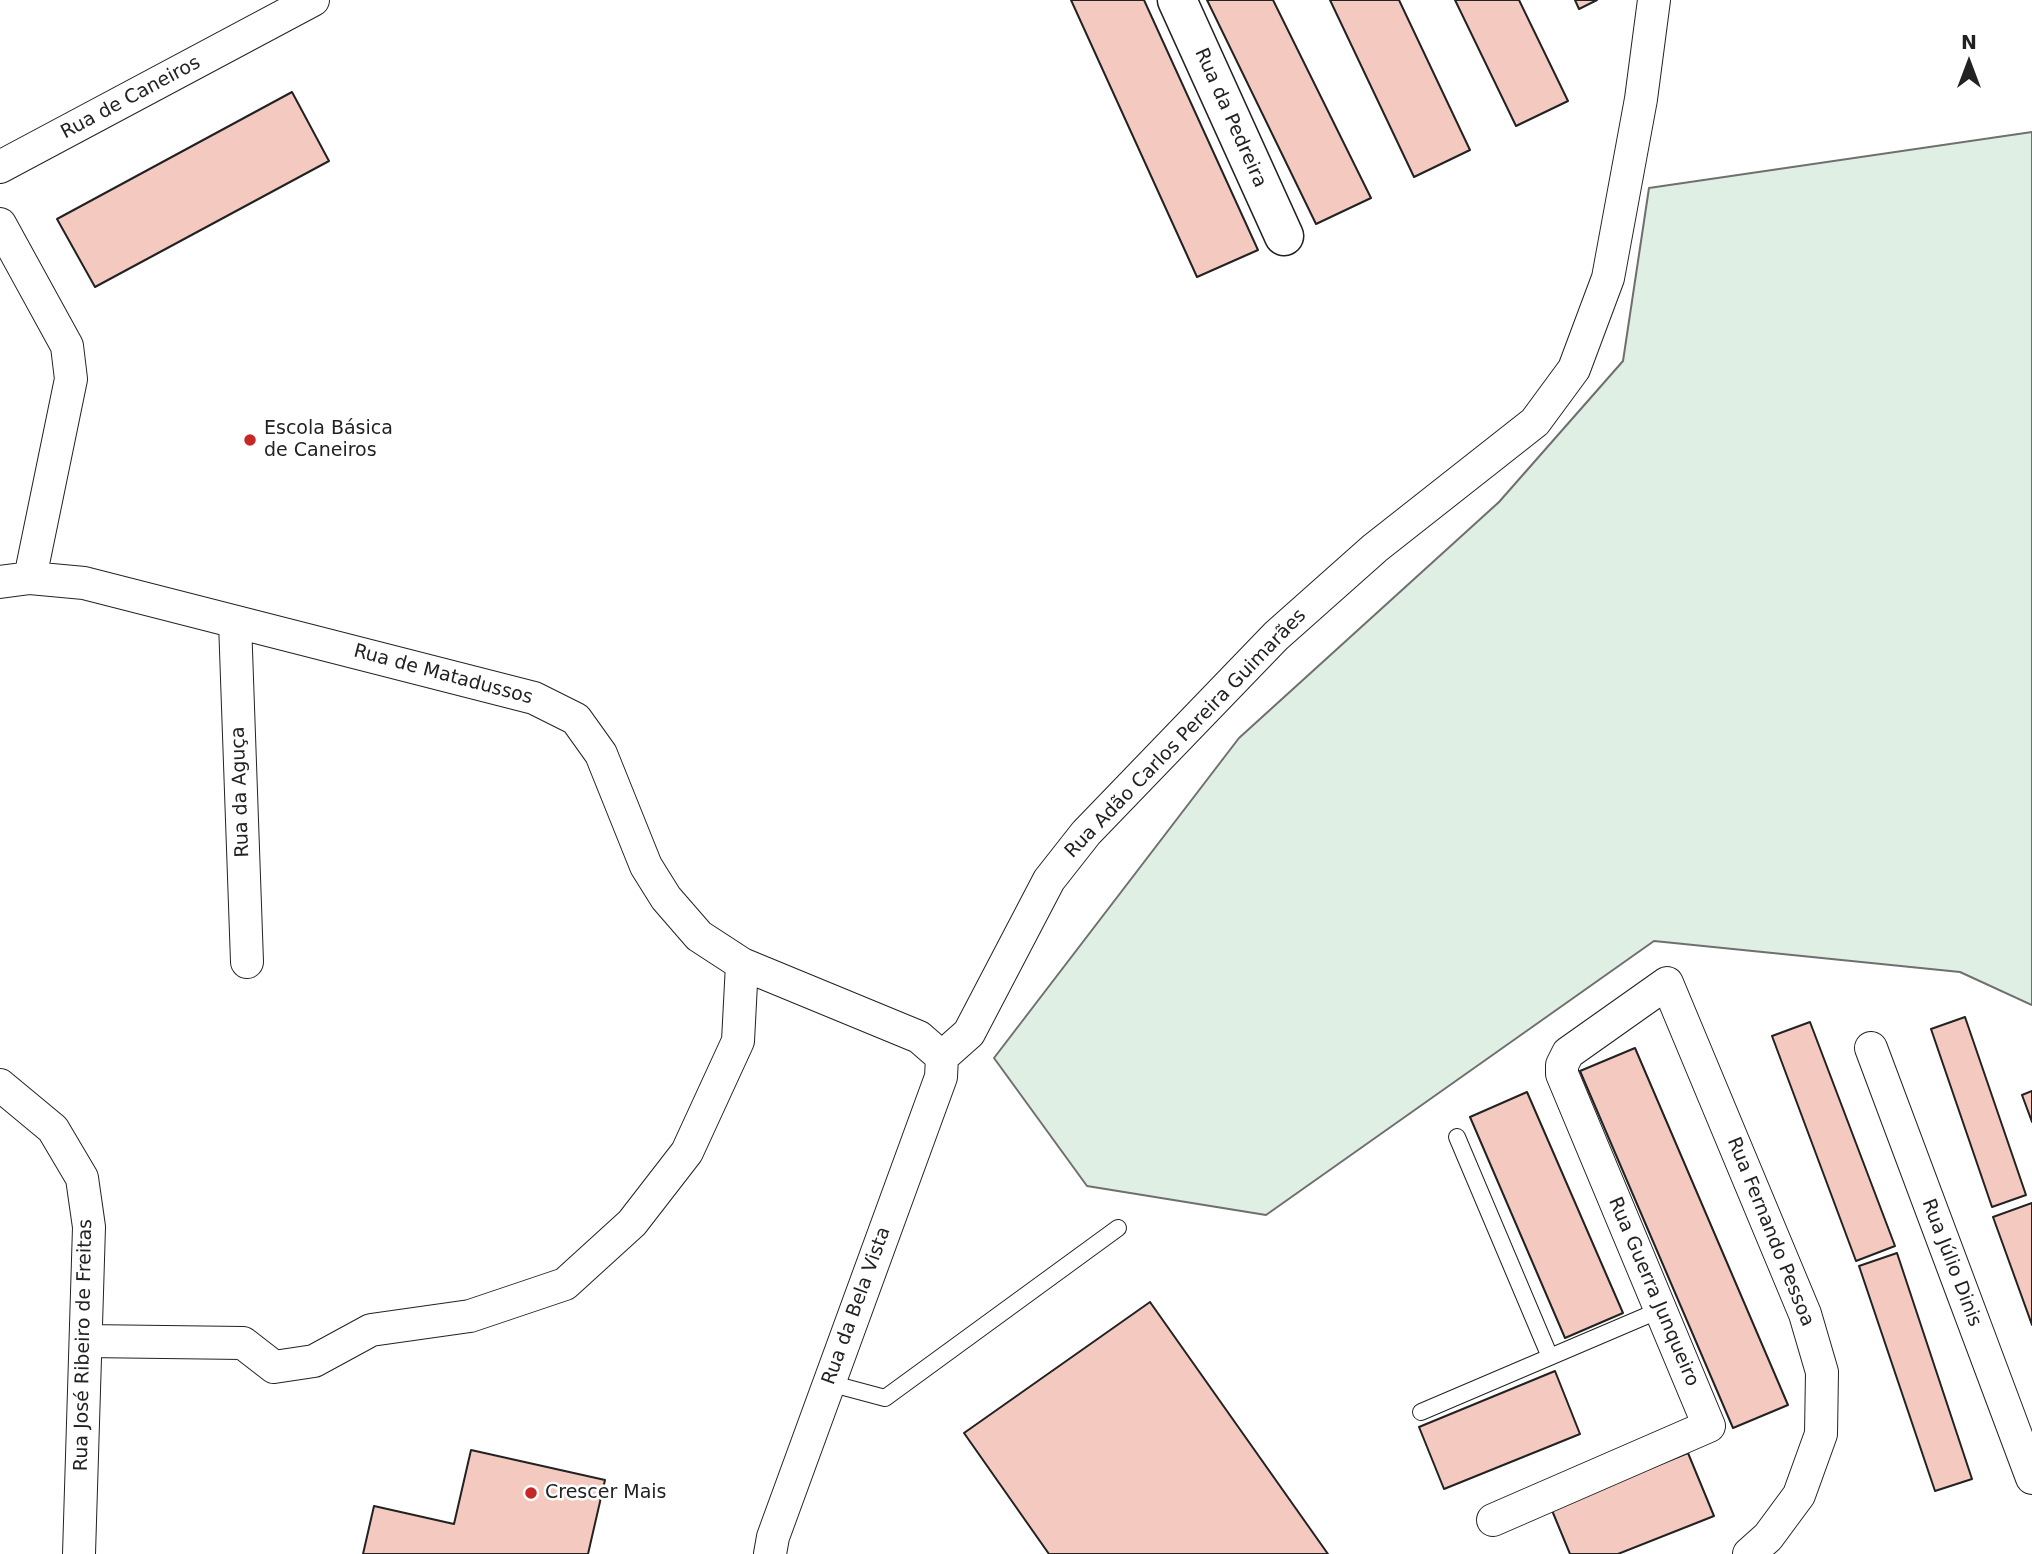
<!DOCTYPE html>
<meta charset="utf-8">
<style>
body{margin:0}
#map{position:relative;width:2032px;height:1554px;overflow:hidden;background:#fff;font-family:"DejaVu Sans",sans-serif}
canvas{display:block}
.north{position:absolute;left:1934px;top:28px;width:70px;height:70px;-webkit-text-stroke:5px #fff;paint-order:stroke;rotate:0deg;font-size:19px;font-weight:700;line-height:28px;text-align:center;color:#222}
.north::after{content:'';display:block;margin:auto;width:24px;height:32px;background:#222;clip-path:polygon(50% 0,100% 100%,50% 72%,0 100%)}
</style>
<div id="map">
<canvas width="2032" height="1554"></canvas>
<div class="north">N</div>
</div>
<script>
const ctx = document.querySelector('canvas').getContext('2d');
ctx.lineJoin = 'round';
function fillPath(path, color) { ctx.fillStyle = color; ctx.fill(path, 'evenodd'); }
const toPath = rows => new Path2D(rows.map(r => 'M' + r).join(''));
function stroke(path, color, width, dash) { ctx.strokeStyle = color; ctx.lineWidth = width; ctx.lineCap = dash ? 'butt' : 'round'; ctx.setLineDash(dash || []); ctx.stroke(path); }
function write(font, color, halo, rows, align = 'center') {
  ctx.font = font + ' "DejaVu Sans",sans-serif'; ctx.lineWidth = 5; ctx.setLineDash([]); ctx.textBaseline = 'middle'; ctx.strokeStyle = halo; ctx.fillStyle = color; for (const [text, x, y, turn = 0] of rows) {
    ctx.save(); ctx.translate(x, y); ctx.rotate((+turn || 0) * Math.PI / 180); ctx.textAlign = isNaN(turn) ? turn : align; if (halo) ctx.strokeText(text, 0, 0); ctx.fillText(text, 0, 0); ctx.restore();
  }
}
const green = toPath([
 [2032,132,2032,1005,1960,972,1654,941,1266,1215,1087,1186,994,1058,1239,738,1499,502,1623,361,1649,188,2032,132]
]);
const building = toPath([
 [1071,0,1144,0,1258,250,1197,277,1071,0],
 [1207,0,1273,0,1371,198,1316,224,1207,0],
 [1330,0,1399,0,1470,150,1414,177,1330,0],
 [1455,0,1519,0,1568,101,1516,126,1455,0],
 [1575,0,1597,0,1579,9,1575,0],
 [292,92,329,161,95,287,57,219,292,92],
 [1965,1017,2026,1195,1992,1207,1931,1029,1965,1017],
 [1810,1022,1895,1246,1856,1261,1772,1036,1810,1022],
 [1635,1048,1788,1405,1733,1428,1580,1071,1635,1048],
 [2032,1091,2032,1122,2022,1095,2032,1091],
 [1527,1092,1623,1313,1565,1338,1470,1117,1527,1092],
 [2032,1203,2032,1325,1993,1217,2032,1203],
 [1897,1253,1972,1479,1935,1491,1859,1266,1897,1253],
 [1150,1302,1328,1554,1049,1554,964,1433,1150,1302],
 [1555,1371,1580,1434,1444,1489,1419,1427,1555,1371],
 [471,1450,605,1480,588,1554,363,1554,374,1506,454,1524,471,1450],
 [1688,1453,1714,1516,1618,1554,1570,1554,1551,1508,1688,1453]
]);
const service = toPath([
 [1457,1137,1550,1357],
 [829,1383,885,1398,1118,1228],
 [1421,1412,1660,1310]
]);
const minor = toPath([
 [0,167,313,0],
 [0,224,67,346,71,379,30,578],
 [0,582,30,578,84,583,534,698,576,719,601,754,646,866,666,898,699,936,742,964,919,1037,942,1057],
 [235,622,247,962],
 [1871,1048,2032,1478],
 [942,1057,969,1033,1049,880,1086,833,1276,636,1375,548,1535,422,1574,369,1608,278,1641,99,1654,0],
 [0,1085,53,1129,82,1178,89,1227,79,1554],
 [86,1341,243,1343,274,1367,314,1361,371,1330,470,1316,565,1284,632,1223,687,1152,738,1041,742,964],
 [1493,1520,1709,1426,1562,1074,1562,1065,1568,1053,1667,983,1805,1314,1822,1372,1821,1434,1799,1495,1768,1537,1749,1554],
 [770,1554,773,1537,941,1077,942,1057]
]);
const tertiary = toPath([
 [1177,0,1284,236]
]);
const markers = [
 [250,440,7,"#c62828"],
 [531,1493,7,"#c62828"]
];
const streetNames = [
 ["Rua de Caneiros",131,98,-28],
 ["Rua da Pedreira",1230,118,66],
 ["Rua de Matadussos",443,675,15],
 ["Rua Adão Carlos Pereira Guimarães",1186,734,-46],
 ["Rua da Aguça",241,792,-92],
 ["Rua Fernando Pessoa",1770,1232,68],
 ["Rua Júlio Dinis",1951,1263,69],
 ["Rua Guerra Junqueiro",1653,1292,67],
 ["Rua da Bela Vista",857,1306,-70],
 ["Rua José Ribeiro de Freitas",84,1345,-89]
];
const poiNames = [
 ["Escola Básica",264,429],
 ["de Caneiros",264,451],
 ["Crescer Mais",545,1493]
];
fillPath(green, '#e0efe3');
stroke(green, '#6f6f6f', 2);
fillPath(building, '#f3c9c0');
stroke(building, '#222', 2);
stroke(service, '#222', 18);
stroke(minor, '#222', 34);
stroke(tertiary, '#222', 41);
stroke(service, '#fff', 16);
stroke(minor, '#fff', 32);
stroke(tertiary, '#fff', 38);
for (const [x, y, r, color] of markers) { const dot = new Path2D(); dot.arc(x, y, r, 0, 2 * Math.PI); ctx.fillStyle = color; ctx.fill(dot); stroke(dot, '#fff', 2.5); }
write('19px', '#222', '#fff', streetNames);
write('19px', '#222', '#fff', poiNames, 'left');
</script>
